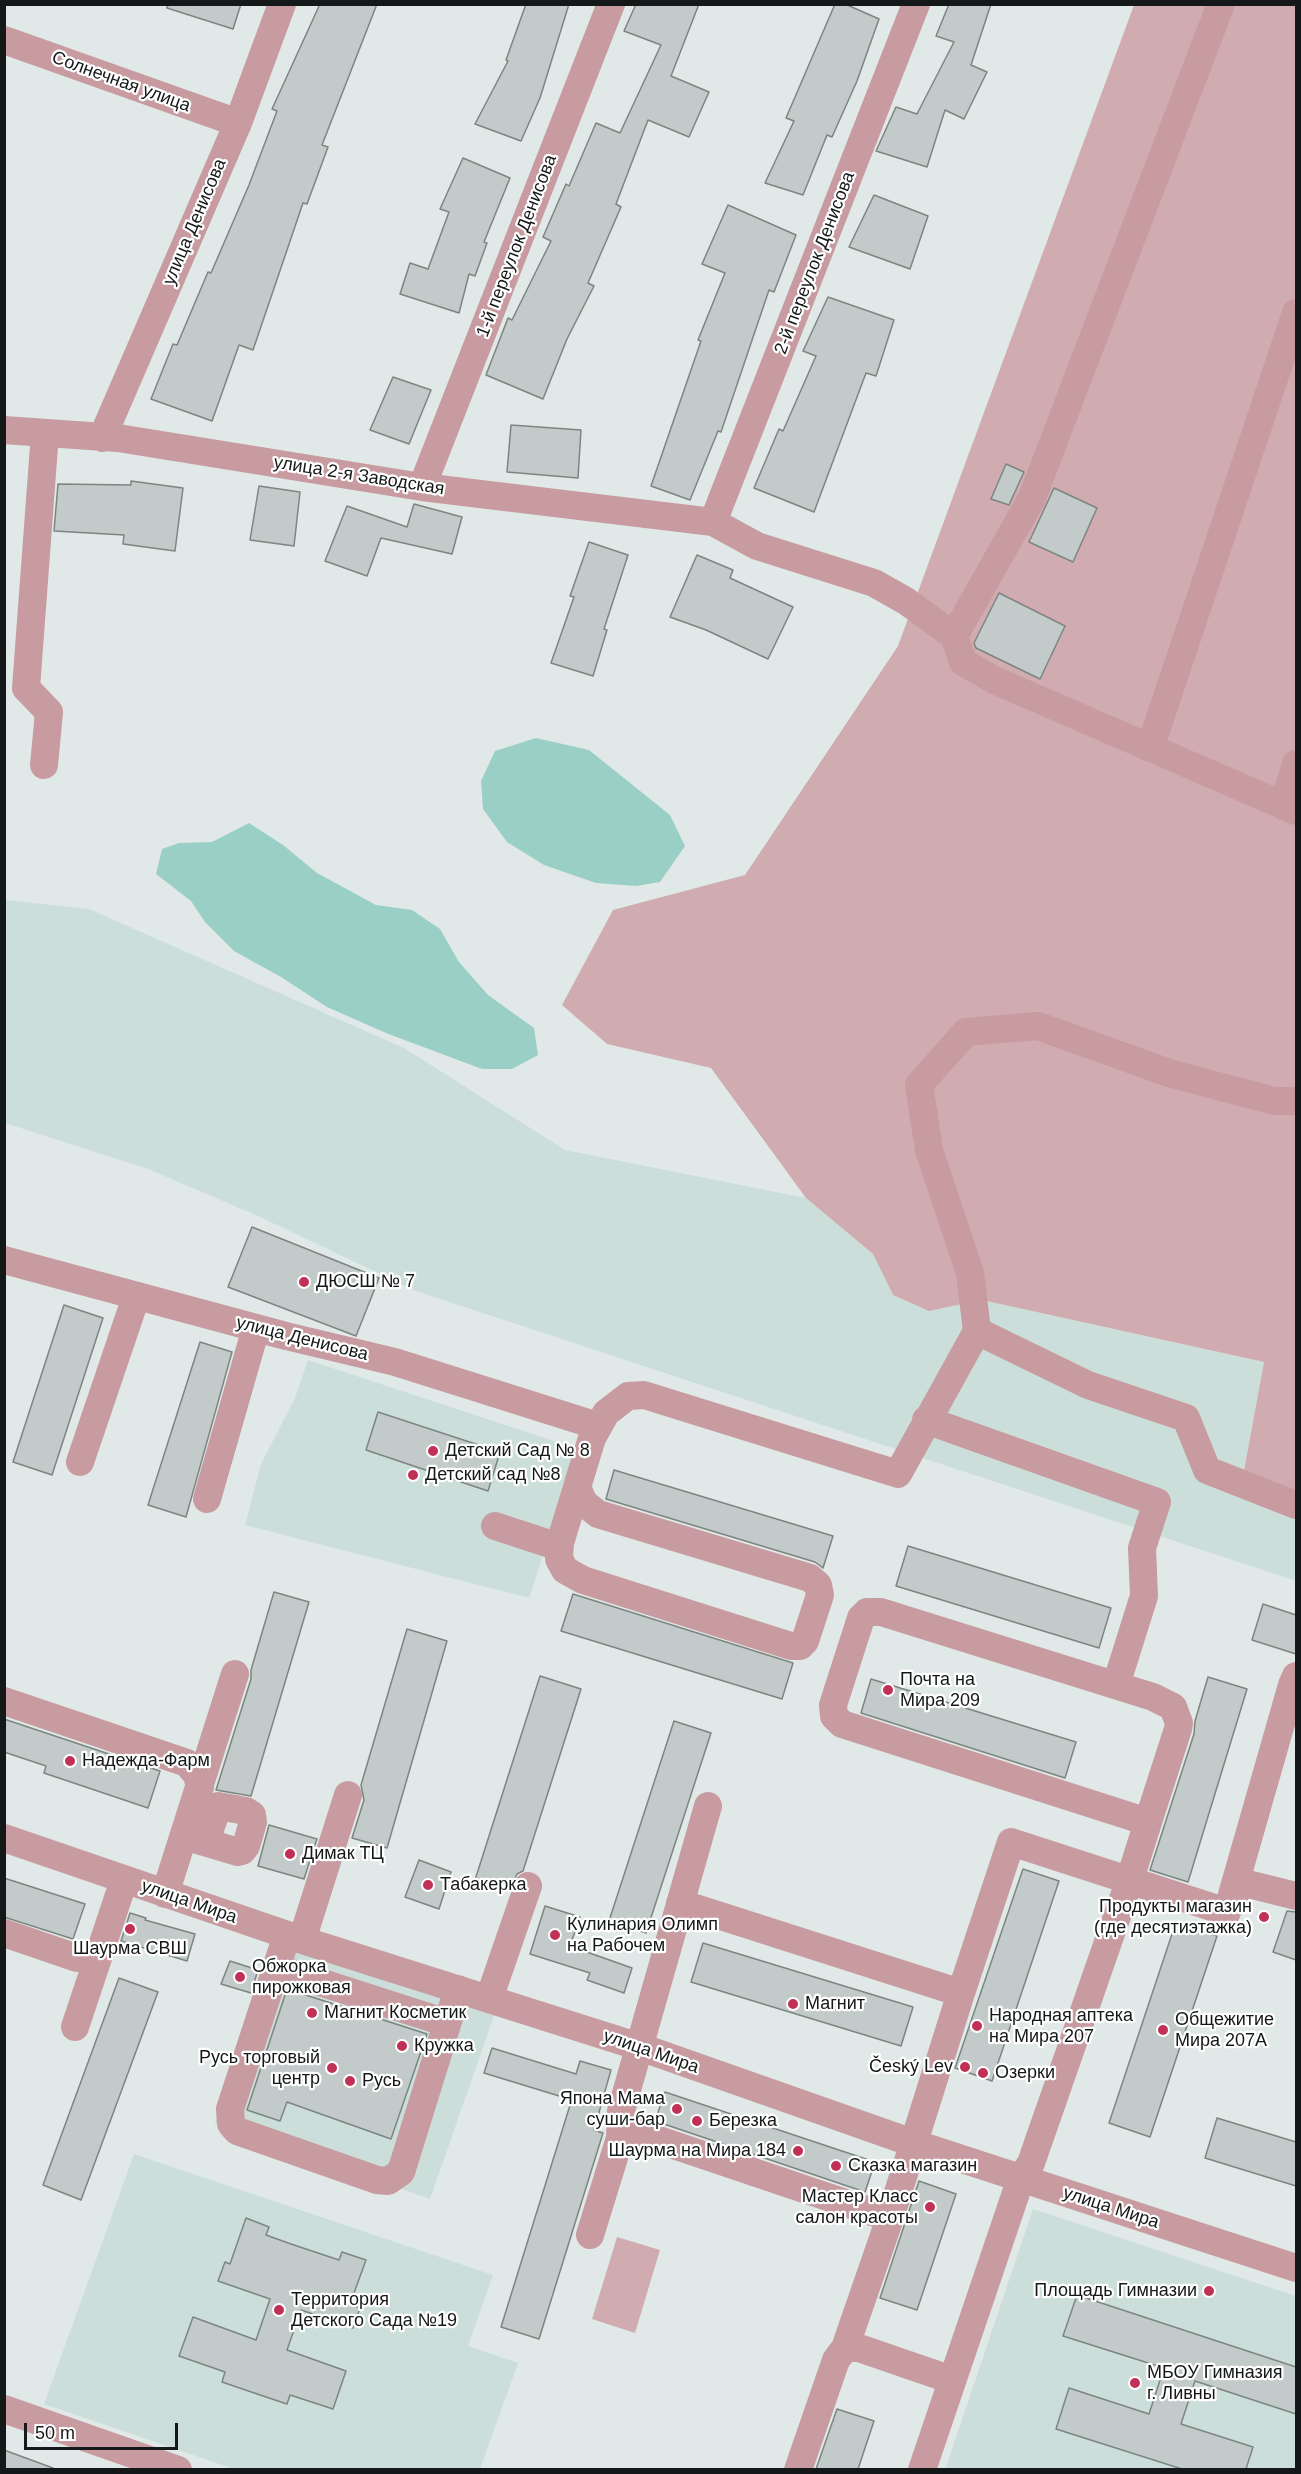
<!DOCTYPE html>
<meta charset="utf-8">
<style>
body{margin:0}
#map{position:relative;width:1301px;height:2474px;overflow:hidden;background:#e0e9e7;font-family:Helvetica,sans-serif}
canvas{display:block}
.frame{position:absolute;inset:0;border:6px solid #151818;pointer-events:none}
.scale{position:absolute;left:24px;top:2423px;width:154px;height:27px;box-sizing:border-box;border:3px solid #151818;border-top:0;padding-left:8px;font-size:18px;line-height:21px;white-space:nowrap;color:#151818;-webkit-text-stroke:4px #fff;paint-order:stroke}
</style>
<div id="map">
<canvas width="1301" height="2474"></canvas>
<div class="frame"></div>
<div class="scale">50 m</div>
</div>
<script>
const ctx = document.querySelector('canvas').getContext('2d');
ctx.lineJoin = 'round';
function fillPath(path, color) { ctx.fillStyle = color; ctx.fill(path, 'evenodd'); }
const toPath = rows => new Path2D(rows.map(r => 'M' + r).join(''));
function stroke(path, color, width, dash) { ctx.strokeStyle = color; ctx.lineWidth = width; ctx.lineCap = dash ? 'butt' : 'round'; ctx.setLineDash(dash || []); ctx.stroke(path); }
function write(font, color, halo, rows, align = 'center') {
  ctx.font = font + ' Helvetica,sans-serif'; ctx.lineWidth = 4.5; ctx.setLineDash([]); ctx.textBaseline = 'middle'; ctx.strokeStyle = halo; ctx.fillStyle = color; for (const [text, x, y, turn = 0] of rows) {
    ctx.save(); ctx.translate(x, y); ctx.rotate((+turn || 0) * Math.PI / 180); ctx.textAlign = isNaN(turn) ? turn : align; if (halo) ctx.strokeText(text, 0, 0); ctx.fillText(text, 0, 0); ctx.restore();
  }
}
const built = toPath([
 [5,900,89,909,404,1048,565,1150,806,1198,873,1254,893,1295,929,1311,982,1300,1264,1362,1243,1476,1296,1496,1296,1581,416,1291,258,1216,148,1169,5,1123],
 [308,1360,578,1449,529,1598,245,1525,261,1464,295,1398],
 [274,1938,495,2013,430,2199,215,2123],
 [134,2154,493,2275,468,2346,518,2363,480,2469,234,2469,44,2404],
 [1033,2209,1296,2296,1296,2469,945,2470]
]);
const green = toPath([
 [1134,5,1296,5,1296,1496,1243,1476,1264,1362,982,1300,929,1311,893,1295,873,1254,806,1198,711,1068,607,1044,562,1005,613,910,745,875,898,646],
 [617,2237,660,2250,635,2333,592,2319]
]);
const water = toPath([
 [536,738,589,750,670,815,685,846,660,882,636,886,596,883,544,865,507,842,483,809,481,781,495,751],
 [249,823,283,845,317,873,376,905,412,910,440,929,459,962,488,995,534,1028,538,1055,512,1069,482,1069,386,1033,327,1007,281,977,234,951,205,922,191,901,156,874,162,849,179,843,212,842]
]);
const building = toPath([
 [167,4,241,4,233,29,167,8,167,4],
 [320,4,377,4,322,145,328,147,307,204,303,203,253,350,239,345,212,421,151,399,173,344,177,345,208,272,211,273,249,185,277,111,272,109,320,4],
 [526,4,569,4,540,98,521,141,475,124,508,61,506,60,526,4],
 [636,4,699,4,671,76,709,92,689,137,648,120,616,204,621,207,588,283,594,286,567,339,543,399,486,375,508,318,512,320,551,241,543,237,566,184,569,186,596,123,620,133,661,45,624,31,636,4],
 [835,4,845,4,879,19,857,81,832,137,827,135,803,195,765,183,794,121,786,118,835,4],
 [949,4,991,4,971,65,987,72,964,119,945,110,927,167,876,151,896,107,917,114,954,42,936,36,949,4],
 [463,158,510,178,484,242,487,243,475,276,469,274,459,313,400,294,410,263,428,269,449,212,440,209,463,158],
 [874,195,928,216,910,269,849,247,874,195],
 [728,205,796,235,774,292,769,290,721,432,718,431,690,500,651,486,701,341,698,340,725,273,702,264,728,205],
 [828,297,894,320,876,376,866,373,814,512,754,488,779,429,783,431,816,356,803,351,828,297],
 [393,377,431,390,409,444,370,430,393,377],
 [511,425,581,430,578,478,507,472,511,425],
 [1006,464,1024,472,1009,505,991,499,1006,464],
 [131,481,183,488,175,551,123,544,124,535,54,531,58,484,131,485,131,481],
 [259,486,300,492,294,546,250,540,259,486],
 [1054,488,1097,508,1073,562,1029,542,1054,488],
 [414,504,462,517,452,554,381,538,367,576,325,561,347,506,407,527,414,504],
 [589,542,628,555,604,629,607,630,593,676,551,663,574,597,570,596,589,542],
 [697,555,733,570,730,578,793,607,768,659,706,630,670,617,697,555],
 [999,593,1065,626,1040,679,976,648,974,643,999,593],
 [252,1227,379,1278,356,1336,228,1287,252,1227],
 [64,1305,103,1318,52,1475,13,1462,64,1305],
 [200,1342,232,1352,186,1517,148,1505,200,1342],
 [378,1412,500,1452,488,1491,366,1450,378,1412],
 [614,1470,833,1536,823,1568,815,1562,606,1499,614,1470],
 [908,1546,1111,1608,1099,1648,896,1586,908,1546],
 [274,1592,309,1602,251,1796,216,1790,251,1679,251,1670,274,1592],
 [573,1594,793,1663,782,1699,561,1631,573,1594],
 [1263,1604,1296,1615,1296,1654,1252,1640,1263,1604],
 [407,1629,447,1641,387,1848,352,1838,364,1800,361,1785,407,1629],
 [540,1676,581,1689,523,1871,517,1874,509,1891,475,1880,540,1676],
 [1208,1677,1247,1689,1188,1882,1150,1870,1194,1734,1195,1721,1208,1677],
 [871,1679,1076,1742,1065,1778,861,1713,871,1679],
 [4,1719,160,1771,148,1808,44,1773,46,1766,4,1752,4,1719],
 [674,1721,711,1733,646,1933,609,1921,674,1721],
 [269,1825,317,1839,304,1879,258,1866,269,1825],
 [419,1860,451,1872,439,1909,405,1897,419,1860],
 [1023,1869,1059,1881,992,2081,955,2068,1023,1869],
 [4,1878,85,1904,73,1939,4,1917,4,1878],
 [545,1906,580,1917,570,1946,632,1968,624,1993,587,1980,590,1973,530,1954,545,1906],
 [1287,1911,1296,1912,1296,1960,1273,1952,1287,1911],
 [130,1913,146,1918,145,1920,195,1934,187,1961,121,1941,130,1913],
 [1176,1922,1217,1936,1150,2137,1109,2123,1176,1922],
 [703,1943,913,2007,901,2046,691,1982,703,1943],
 [230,1961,258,1970,251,1993,221,1984,230,1961],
 [119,1978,158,1992,81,2200,43,2185,119,1978],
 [287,1989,427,2034,391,2139,287,2102,280,2121,247,2110,287,1989],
 [492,2048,576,2074,580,2061,611,2070,594,2130,603,2133,539,2339,501,2327,571,2102,569,2099,484,2073,492,2048],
 [665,2092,875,2162,865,2192,655,2121,665,2092],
 [1217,2118,1296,2142,1296,2186,1205,2158,1217,2118],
 [919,2181,956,2194,917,2310,880,2298,919,2181],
 [246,2218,269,2227,266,2235,291,2244,339,2260,342,2252,366,2260,350,2304,360,2308,353,2328,301,2310,287,2350,346,2371,333,2409,290,2395,287,2404,266,2397,222,2382,225,2372,179,2356,193,2317,256,2340,270,2299,218,2281,225,2262,230,2264,246,2218],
 [1077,2295,1296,2367,1296,2414,1195,2381,1181,2424,1253,2447,1246,2469,1182,2469,1056,2429,1069,2388,1149,2414,1164,2368,1063,2336,1077,2295],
 [837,2409,874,2421,858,2469,816,2469,837,2409],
 [4,2450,53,2468,53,2469,4,2469,4,2450]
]);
const minor = toPath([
 [4,40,238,123],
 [4,430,118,438,422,487,713,522,757,546,874,583,906,601,954,636,963,662,994,680,1296,811],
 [102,438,238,123,282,4],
 [422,487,611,4],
 [713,522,916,4],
 [954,636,1032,498,1221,4],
 [1150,748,1296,313],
 [44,765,49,712,26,688,45,433],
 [1283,806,1296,764],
 [4,1260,286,1336,395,1362,598,1426],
 [977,1331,1088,1385,1186,1418,1207,1470,1296,1505],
 [926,1420,1157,1502,1142,1548,1144,1596,1116,1685],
 [80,1462,136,1297],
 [577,1487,584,1503,598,1514,810,1578,818,1585,820,1595,805,1641,800,1646,791,1646,583,1580,565,1570,559,1559,560,1543,592,1438,606,1413,628,1396,644,1395,898,1474,977,1331,970,1273,929,1150,919,1085,966,1032,1038,1026,1169,1073,1274,1101,1296,1101],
 [207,1499,256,1328],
 [495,1526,559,1547],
 [4,1701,187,1763,197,1775,200,1787],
 [4,1838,302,1940,640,2047,913,2143,1296,2268],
 [182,1844,186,1839,191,1838,238,1852,242,1851,246,1846,253,1822,252,1815,246,1811,218,1806,208,1835,216,1845],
 [165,1894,235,1674],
 [1229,1902,1239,1888,1248,1884,1296,1896],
 [680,1903,961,1993,890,2218,845,2348],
 [4,1933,77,1958,92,1955,101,1948],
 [287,1935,230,2109,231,2124,237,2131,377,2180,388,2181,401,2172,458,1989],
 [302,1940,348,1795],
 [276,1968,447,2023],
 [961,1993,1011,1842,1227,1912,1292,1685,1296,1676],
 [489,1999,528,1886],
 [75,2027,124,1880],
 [623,2128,890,2218],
 [590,2235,620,2138,621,2111,708,1806],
 [4,2409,178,2470],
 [798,2470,836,2360,845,2348,859,2348,952,2380],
 [922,2470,1021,2178,1031,2163,1130,1879,1148,1822,1178,1729,1179,1723,1173,1707,1153,1697,881,1612,867,1612,861,1618,833,1705,834,1716,842,1724,1148,1822]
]);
const markers = [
 [304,1282,6,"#c13156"],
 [433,1451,6,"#c13156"],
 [413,1475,6,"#c13156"],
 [888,1690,6,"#c13156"],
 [70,1761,6,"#c13156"],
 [290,1854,6,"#c13156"],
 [428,1885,6,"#c13156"],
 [1264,1917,6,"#c13156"],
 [130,1929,6,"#c13156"],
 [555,1935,6,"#c13156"],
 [240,1977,6,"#c13156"],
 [793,2004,6,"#c13156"],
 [312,2013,6,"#c13156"],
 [977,2026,6,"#c13156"],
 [1163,2030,6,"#c13156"],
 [402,2046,6,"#c13156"],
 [965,2067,6,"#c13156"],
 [332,2068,6,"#c13156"],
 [983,2073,6,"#c13156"],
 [350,2081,6,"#c13156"],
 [677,2109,6,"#c13156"],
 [697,2121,6,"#c13156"],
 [798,2151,6,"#c13156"],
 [836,2166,6,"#c13156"],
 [930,2207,6,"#c13156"],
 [1209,2291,6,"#c13156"],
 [279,2310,6,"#c13156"],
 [1135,2383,6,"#c13156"]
];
const streetNames = [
 ["Солнечная улица",121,82,20],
 ["улица Денисова",195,222,-67],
 ["1-й переулок Денисова",517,246,-69],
 ["2-й переулок Денисова",815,263,-69],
 ["улица 2-я Заводская",359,476,9],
 ["улица Денисова",302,1339,14],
 ["улица Мира",189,1902,19],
 ["улица Мира",651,2052,19],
 ["улица Мира",1111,2208,18]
];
const poiNames = [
 ["ДЮСШ № 7",316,1282],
 ["Детский Сад № 8",445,1451],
 ["Детский сад №8",425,1475],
 ["Почта на",900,1680],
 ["Мира 209",900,1701],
 ["Надежда-Фарм",82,1761],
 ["Димак ТЦ",302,1854],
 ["Табакерка",440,1885],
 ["Продукты магазин",1252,1907,"right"],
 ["(где десятиэтажка)",1252,1928,"right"],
 ["Кулинария Олимп",567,1925],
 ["на Рабочем",567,1946],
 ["Шаурма СВШ",130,1949,"center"],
 ["Обжорка",252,1967],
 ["пирожковая",252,1988],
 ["Магнит",805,2004],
 ["Магнит Косметик",324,2013],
 ["Народная аптека",989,2016],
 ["на Мира 207",989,2037],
 ["Общежитие",1175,2020],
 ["Мира 207А",1175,2041],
 ["Кружка",414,2046],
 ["Русь торговый",320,2058,"right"],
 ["центр",320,2079,"right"],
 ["Český Lev",953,2067,"right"],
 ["Озерки",995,2073],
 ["Русь",362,2081],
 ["Япона Мама",665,2099,"right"],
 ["суши-бар",665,2120,"right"],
 ["Березка",709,2121],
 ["Шаурма на Мира 184",786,2151,"right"],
 ["Сказка магазин",848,2166],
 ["Мастер Класс",918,2197,"right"],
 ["салон красоты",918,2218,"right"],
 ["Площадь Гимназии",1197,2291,"right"],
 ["Территория",291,2300],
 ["Детского Сада №19",291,2321],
 ["МБОУ Гимназия",1147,2373],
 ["г. Ливны",1147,2394]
];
fillPath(built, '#ccdeda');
fillPath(green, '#d0acb0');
fillPath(water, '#9acfc5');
fillPath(building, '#c2cbca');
stroke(building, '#7d8583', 1.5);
stroke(minor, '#c79ba0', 28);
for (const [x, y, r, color] of markers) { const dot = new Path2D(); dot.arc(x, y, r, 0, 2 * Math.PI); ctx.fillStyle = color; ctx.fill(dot); stroke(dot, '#fff', 2); }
write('18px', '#151818', '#fff', streetNames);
write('18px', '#151818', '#fff', poiNames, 'left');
</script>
